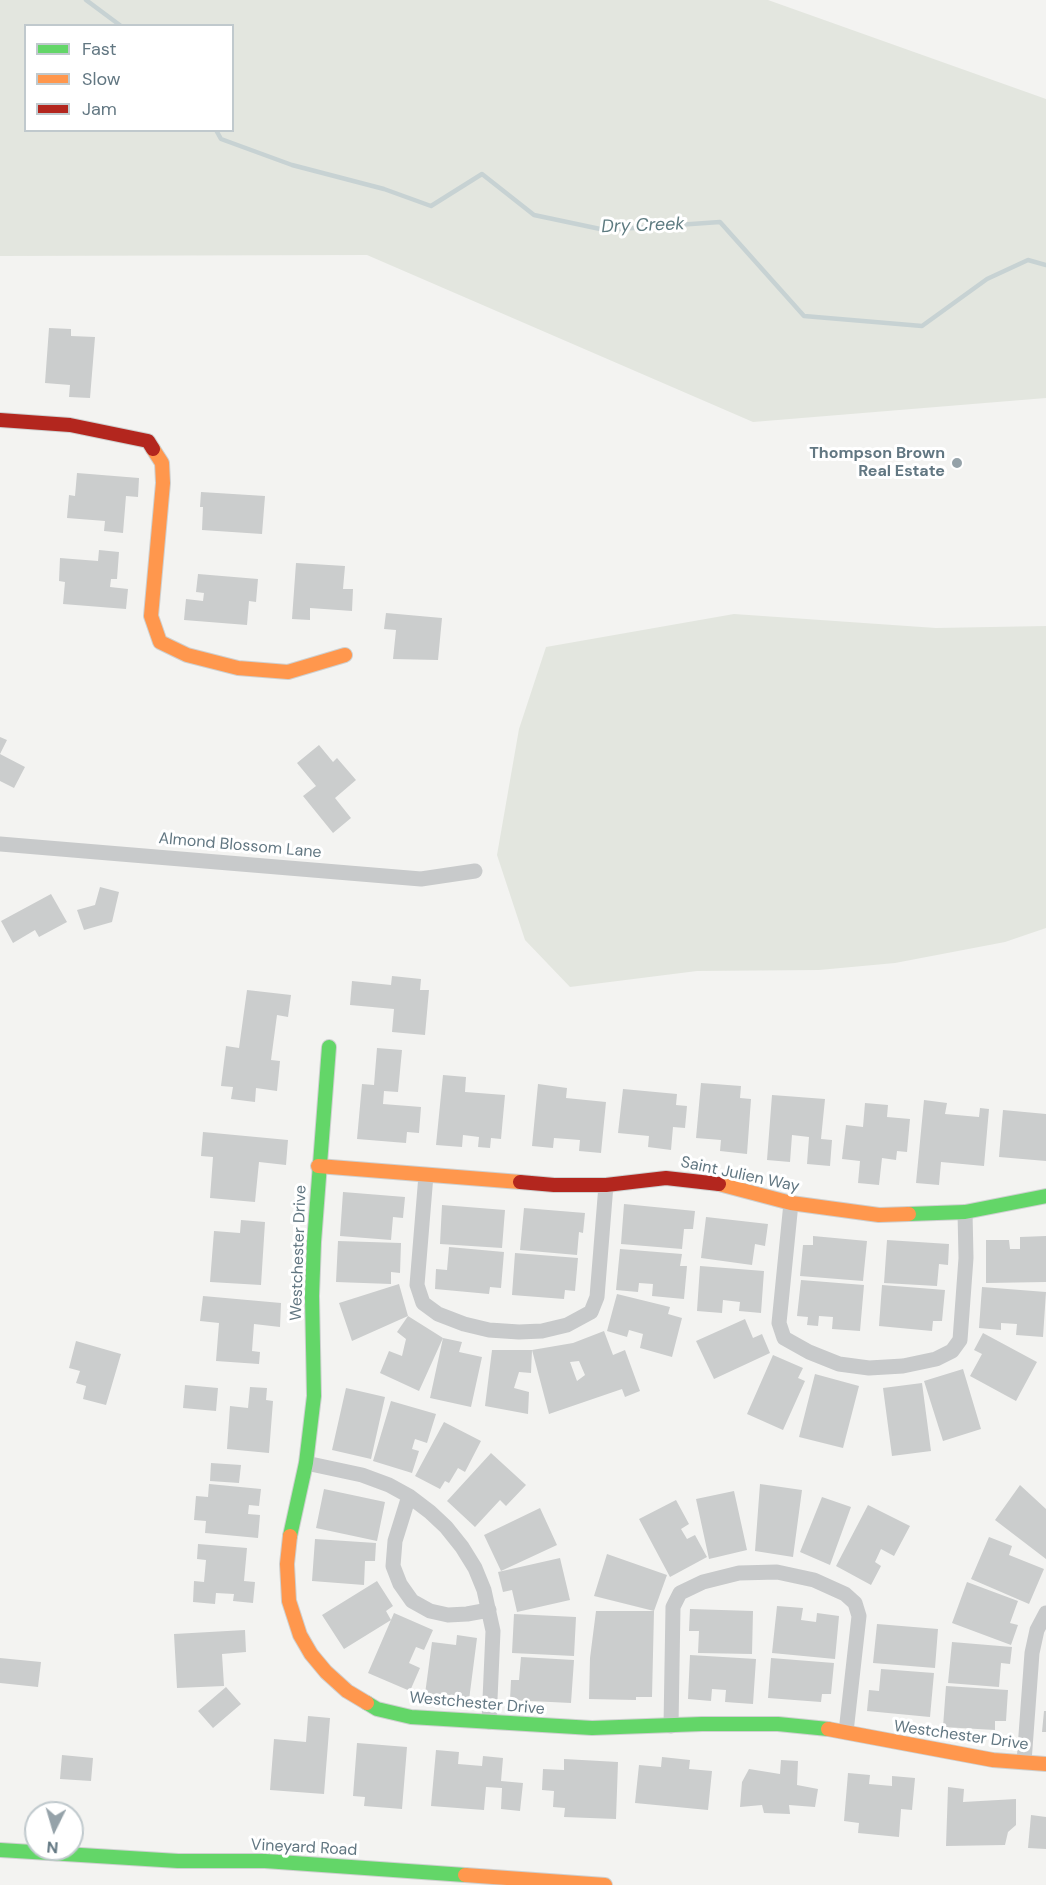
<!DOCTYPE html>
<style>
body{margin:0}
#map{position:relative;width:1046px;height:1885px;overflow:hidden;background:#f3f3f1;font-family:"DM Sans",sans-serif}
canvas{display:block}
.legend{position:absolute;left:24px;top:24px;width:210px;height:108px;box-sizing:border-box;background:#fff;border:2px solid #c0c9cd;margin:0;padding:8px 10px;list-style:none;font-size:18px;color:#627782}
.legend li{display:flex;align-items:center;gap:12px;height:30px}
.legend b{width:30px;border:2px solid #c0c9cd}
.north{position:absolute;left:24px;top:1801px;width:60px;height:60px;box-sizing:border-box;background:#fff;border:2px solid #c0c9cd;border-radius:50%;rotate:185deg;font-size:16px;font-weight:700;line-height:24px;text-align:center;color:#627782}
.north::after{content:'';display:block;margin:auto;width:21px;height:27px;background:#95a2a9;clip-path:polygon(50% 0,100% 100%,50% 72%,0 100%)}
</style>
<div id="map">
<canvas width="1046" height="1885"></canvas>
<ul class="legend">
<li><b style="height:8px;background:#63d668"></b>Fast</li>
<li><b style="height:8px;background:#ff974d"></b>Slow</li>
<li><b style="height:8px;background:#b3261e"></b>Jam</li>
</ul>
<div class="north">N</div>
</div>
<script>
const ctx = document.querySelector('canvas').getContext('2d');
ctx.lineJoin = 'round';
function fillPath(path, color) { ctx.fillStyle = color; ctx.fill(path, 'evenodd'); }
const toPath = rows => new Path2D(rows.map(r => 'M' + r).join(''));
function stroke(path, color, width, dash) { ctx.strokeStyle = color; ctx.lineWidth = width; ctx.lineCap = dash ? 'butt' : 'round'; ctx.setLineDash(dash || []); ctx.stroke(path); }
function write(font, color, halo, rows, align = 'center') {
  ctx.font = font + ' "DM Sans",sans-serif'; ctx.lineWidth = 6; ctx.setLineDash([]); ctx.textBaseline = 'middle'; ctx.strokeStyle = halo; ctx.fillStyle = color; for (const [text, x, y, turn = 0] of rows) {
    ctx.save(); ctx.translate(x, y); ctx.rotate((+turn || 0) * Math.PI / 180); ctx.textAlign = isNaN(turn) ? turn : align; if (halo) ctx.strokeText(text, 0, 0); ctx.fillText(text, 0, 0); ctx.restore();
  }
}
const green = toPath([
 [0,0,768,0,1046,99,1046,398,753,422,367,255,0,256],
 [26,26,232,26,232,130,26,130],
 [734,614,936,628,1046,626,1046,928,1005,942,895,963,819,970,697,971,570,987,525,940,497,855,519,729,546,647]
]);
const stream = toPath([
 [86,0,121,26],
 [216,130,221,139,292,165,384,189,431,206,482,174,534,215,605,230,720,222,804,316,922,326,987,279,1028,260,1046,265]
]);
const building = toPath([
 [49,328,71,329,71,336,95,337,90,398,69,397,70,385,45,383],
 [77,473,139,478,138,497,126,496,123,533,104,531,105,521,67,518,69,495,75,496],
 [201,492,265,496,262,534,202,530,203,507,200,507],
 [99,550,119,552,117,579,111,579,110,587,128,589,126,609,63,604,65,582,59,581,60,558,98,561],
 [296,563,345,566,343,589,353,589,352,611,310,608,310,620,292,619],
 [198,574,258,579,256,602,249,601,247,625,184,620,186,599,203,601,204,593,196,592],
 [386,613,442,618,438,660,393,659,396,630,384,629],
 [0,737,7,740,0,754,25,767,14,788,0,781],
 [319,745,333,762,337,758,356,780,335,798,351,818,333,833,303,796,316,786,297,763],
 [100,887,119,892,112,922,84,930,77,910,95,905],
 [51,894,67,922,39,937,35,930,13,943,1,921],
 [392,976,421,979,420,990,429,990,425,1035,392,1032,394,1009,350,1005,352,981,391,985],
 [247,990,291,995,288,1017,277,1015,271,1060,280,1061,277,1091,256,1088,255,1102,231,1099,233,1087,221,1086,226,1046,239,1048],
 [377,1048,402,1050,398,1092,384,1091,383,1104,421,1107,419,1133,407,1132,406,1143,357,1139,362,1084,374,1085],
 [443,1075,466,1077,465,1092,505,1095,501,1139,491,1138,490,1148,478,1147,479,1137,463,1135,462,1147,436,1145],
 [701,1083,741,1086,740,1098,751,1099,747,1154,720,1151,721,1140,696,1138],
 [538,1084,567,1088,566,1098,606,1102,601,1153,579,1151,580,1140,554,1138,553,1148,532,1146],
 [623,1089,677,1094,676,1105,687,1106,685,1128,673,1127,671,1150,648,1147,649,1136,618,1133],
 [772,1095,825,1099,821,1139,832,1140,830,1166,807,1164,809,1137,792,1135,790,1162,767,1160],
 [924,1100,947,1103,945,1114,979,1117,980,1108,989,1109,984,1166,941,1162,939,1185,916,1183],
 [865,1103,888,1105,887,1117,910,1119,907,1152,897,1151,896,1160,882,1158,879,1185,858,1183,860,1161,842,1159,846,1125,863,1127],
 [1003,1110,1046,1114,1046,1161,999,1157],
 [203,1132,288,1140,286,1165,259,1162,255,1202,210,1198,213,1157,201,1156],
 [343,1192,405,1197,403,1218,393,1217,391,1240,340,1236],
 [624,1204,695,1211,693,1229,684,1229,682,1249,621,1244],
 [442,1205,505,1210,502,1248,440,1244],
 [524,1208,585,1213,583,1233,579,1232,577,1255,520,1250],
 [706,1217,768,1224,765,1246,755,1244,752,1265,701,1258],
 [241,1220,265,1222,261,1285,210,1282,214,1231,240,1233],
 [813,1236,867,1241,863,1281,800,1276,803,1245,813,1245],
 [1046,1236,1046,1282,986,1283,986,1240,1009,1240,1010,1249,1020,1249,1020,1237],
 [887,1240,949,1244,948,1265,939,1264,937,1286,884,1283],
 [338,1241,401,1243,400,1273,391,1272,391,1284,336,1282],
 [449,1247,504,1252,501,1288,490,1287,489,1294,435,1289,436,1269,447,1270],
 [620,1249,682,1254,680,1266,687,1266,684,1299,652,1296,653,1284,639,1283,638,1292,616,1290],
 [515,1253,578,1258,575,1291,565,1290,564,1299,512,1295],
 [700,1266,764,1271,761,1313,739,1311,740,1302,723,1300,722,1313,697,1311],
 [801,1280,864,1285,860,1331,832,1329,833,1317,819,1316,818,1326,807,1325,808,1317,797,1316],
 [399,1284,408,1316,352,1341,339,1303],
 [882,1285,945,1290,942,1321,933,1321,932,1331,879,1326],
 [982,1287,1046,1292,1043,1337,1016,1335,1017,1324,1001,1323,1001,1330,979,1328],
 [617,1294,670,1307,668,1314,682,1318,672,1357,640,1348,643,1334,629,1330,627,1337,607,1331],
 [203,1296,281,1303,280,1327,254,1324,252,1351,260,1352,259,1364,216,1361,219,1323,200,1321],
 [408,1316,443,1338,462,1342,459,1352,482,1357,471,1407,430,1398,443,1338,419,1391,380,1373,389,1351,402,1356,406,1339,397,1332],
 [745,1319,753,1338,762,1334,770,1353,714,1379,696,1341],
 [604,1331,613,1355,625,1350,640,1391,625,1397,622,1389,549,1414,532,1350,531,1373,519,1372,514,1388,529,1392,528,1414,485,1406,492,1350,532,1350,573,1343],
 [579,1361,585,1375,577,1381,570,1362],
 [983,1333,1037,1362,1016,1401,970,1376,982,1354,974,1350],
 [76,1341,121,1354,106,1405,83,1399,86,1386,76,1383,80,1371,69,1368],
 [773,1355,803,1368,798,1378,805,1381,783,1430,747,1414],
 [963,1369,981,1429,943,1441,924,1381],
 [815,1374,859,1386,843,1448,799,1437],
 [922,1383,931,1451,892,1456,883,1388],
 [185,1385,218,1388,216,1411,183,1408],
 [250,1387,267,1388,266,1400,273,1401,269,1453,227,1449,230,1406,248,1408],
 [346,1388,385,1397,371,1459,332,1450],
 [391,1401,436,1414,427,1443,415,1439,412,1449,419,1451,412,1473,373,1461],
 [444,1422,481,1441,465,1472,458,1468,449,1483,445,1481,440,1489,415,1476],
 [491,1453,526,1485,506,1506,500,1500,475,1527,447,1501],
 [211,1463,241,1465,239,1483,210,1481],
 [209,1484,261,1489,259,1506,249,1505,248,1514,260,1515,258,1538,205,1533,206,1521,194,1520,196,1496,208,1497],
 [760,1484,802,1490,793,1557,755,1551],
 [1020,1485,1046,1509,1046,1559,995,1520],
 [324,1489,385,1502,377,1541,316,1528],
 [734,1491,747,1550,709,1559,696,1499],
 [822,1497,851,1507,830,1565,800,1552],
 [676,1500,689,1524,681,1529,687,1539,695,1535,707,1557,670,1577,639,1519],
 [868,1505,910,1526,894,1556,881,1549,875,1562,881,1566,871,1585,836,1566],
 [540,1508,557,1545,501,1571,484,1535],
 [989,1537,1012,1546,1009,1555,1044,1569,1029,1604,971,1579],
 [315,1539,376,1543,375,1561,365,1561,364,1585,312,1581],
 [198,1544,247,1548,244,1581,255,1582,253,1603,233,1601,234,1594,216,1593,215,1604,193,1602,194,1581,204,1582,206,1560,197,1559],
 [607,1554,667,1575,654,1611,594,1596],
 [560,1558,570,1600,517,1612,512,1590,503,1592,498,1572],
 [377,1581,393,1606,386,1611,391,1620,344,1649,322,1615],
 [967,1582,1018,1601,1010,1623,1018,1625,1011,1645,952,1623],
 [777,1606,803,1608,801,1620,816,1622,817,1613,839,1616,835,1659,772,1653],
 [690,1609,753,1611,752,1654,698,1653,699,1631,689,1631],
 [596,1611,654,1611,652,1697,636,1697,636,1700,589,1699,590,1658],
 [394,1613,433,1630,424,1650,416,1647,409,1663,420,1668,410,1691,368,1673],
 [514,1614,576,1617,574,1656,512,1653],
 [877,1624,938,1629,935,1668,873,1663],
 [245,1630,246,1652,222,1654,224,1686,177,1688,174,1634],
 [457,1635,477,1638,469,1700,425,1694,432,1642,456,1645],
 [952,1642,1012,1647,1010,1664,1001,1663,999,1687,948,1683],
 [690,1655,756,1659,753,1704,725,1702,726,1690,712,1689,711,1701,688,1699],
 [521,1657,574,1660,571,1703,510,1700,511,1680,519,1680],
 [0,1658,41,1662,38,1687,0,1683],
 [771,1658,834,1663,831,1694,822,1694,821,1702,768,1698],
 [881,1669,934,1673,930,1717,867,1711,869,1690,879,1691],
 [946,1686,1008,1690,1006,1721,995,1721,995,1730,943,1727],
 [226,1687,241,1704,213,1728,198,1711],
 [1044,1711,1046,1711,1046,1732,1042,1732],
 [308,1716,330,1718,324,1794,270,1790,274,1739,306,1742],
 [357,1743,407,1747,402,1809,364,1806,365,1797,353,1796],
 [436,1750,459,1752,458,1764,482,1766,483,1756,503,1758,501,1781,523,1783,520,1811,501,1809,502,1788,486,1787,484,1810,431,1806],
 [62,1755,93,1758,91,1781,60,1779],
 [662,1757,690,1760,689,1769,712,1771,708,1810,635,1803,639,1765,661,1767],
 [564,1759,618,1762,616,1819,564,1817,565,1808,553,1807,554,1791,542,1790,543,1769,564,1770],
 [781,1760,798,1761,797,1785,818,1789,815,1807,789,1805,790,1814,764,1813,762,1805,740,1807,742,1782,749,1769,780,1774],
 [848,1773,870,1775,869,1784,892,1786,892,1776,915,1778,912,1810,901,1809,899,1837,858,1833,859,1823,844,1821],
 [948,1787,964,1789,963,1802,1016,1799,1016,1825,1008,1832,1005,1845,946,1846],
 [1031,1815,1046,1817,1046,1849,1028,1848]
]);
const street = toPath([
 [0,844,421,879,475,871],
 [426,1175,417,1285,423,1303,438,1314,464,1324,489,1330,519,1332,542,1331,567,1325,591,1312,597,1297,606,1185],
 [791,1203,779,1323,784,1338,809,1352,839,1364,869,1368,903,1366,936,1359,952,1351,960,1340,966,1258,965,1212],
 [306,1463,362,1475,389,1485,409,1496,430,1512,446,1527,462,1547,475,1568,484,1590,493,1631,489,1722],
 [409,1496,395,1541,393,1566,400,1584,412,1601,430,1611,448,1615,467,1614,489,1610],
 [671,1726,673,1607,680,1593,703,1582,739,1573,777,1572,814,1580,845,1594,855,1603,859,1616,846,1732],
 [1024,1762,1032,1653,1037,1630,1046,1613]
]);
const fast = toPath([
 [909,1214,965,1212,1046,1196],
 [290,1536,306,1463,314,1396,312,1296,314,1242,329,1047],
 [367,1703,377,1709,411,1717,592,1728,702,1724,778,1724,828,1729],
 [0,1850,178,1861,265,1861,465,1875]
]);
const slow = toPath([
 [153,449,162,463,163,483,151,616,160,642,187,655,238,668,288,672,345,655],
 [318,1166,520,1182],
 [719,1184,791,1203,879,1215,909,1214],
 [290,1536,287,1564,289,1601,300,1635,311,1654,326,1672,347,1691,367,1703],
 [828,1729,993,1760,1046,1764],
 [465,1875,605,1885]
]);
const jam = toPath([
 [0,420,70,425,148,441,153,449],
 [520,1182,554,1185,606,1185,666,1178,719,1184]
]);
const markers = [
 [957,463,6,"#95a2a9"]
];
const poiNames = [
 ["Thompson Brown",945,454],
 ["Real Estate",945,472]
];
const streetNames = [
 ["Almond Blossom Lane",240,846,5],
 ["Saint Julien Way",740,1175,12],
 ["Westchester Drive",299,1253,-88],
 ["Westchester Drive",477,1704,5],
 ["Westchester Drive",961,1736,8],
 ["Vineyard Road",304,1848,3]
];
const waterNames = [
 ["Dry Creek",643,226,-2]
];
fillPath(green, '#e3e6df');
stroke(stream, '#c7d2d3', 4.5);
fillPath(building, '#cbcdcd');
stroke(fast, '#ced0d0', 16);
stroke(slow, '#ced0d0', 16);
stroke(jam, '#ced0d0', 16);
stroke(street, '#c8cacb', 15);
stroke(fast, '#63d668', 14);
stroke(slow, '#ff974d', 14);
stroke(jam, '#b3261e', 14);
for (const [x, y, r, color] of markers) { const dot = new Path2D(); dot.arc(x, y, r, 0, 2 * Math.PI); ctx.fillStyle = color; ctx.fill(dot); stroke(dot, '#fff', 2); }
write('bold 16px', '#627782', '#fff', poiNames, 'right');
write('16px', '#627782', '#fff', streetNames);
write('italic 18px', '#5d7b80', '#fff', waterNames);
</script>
